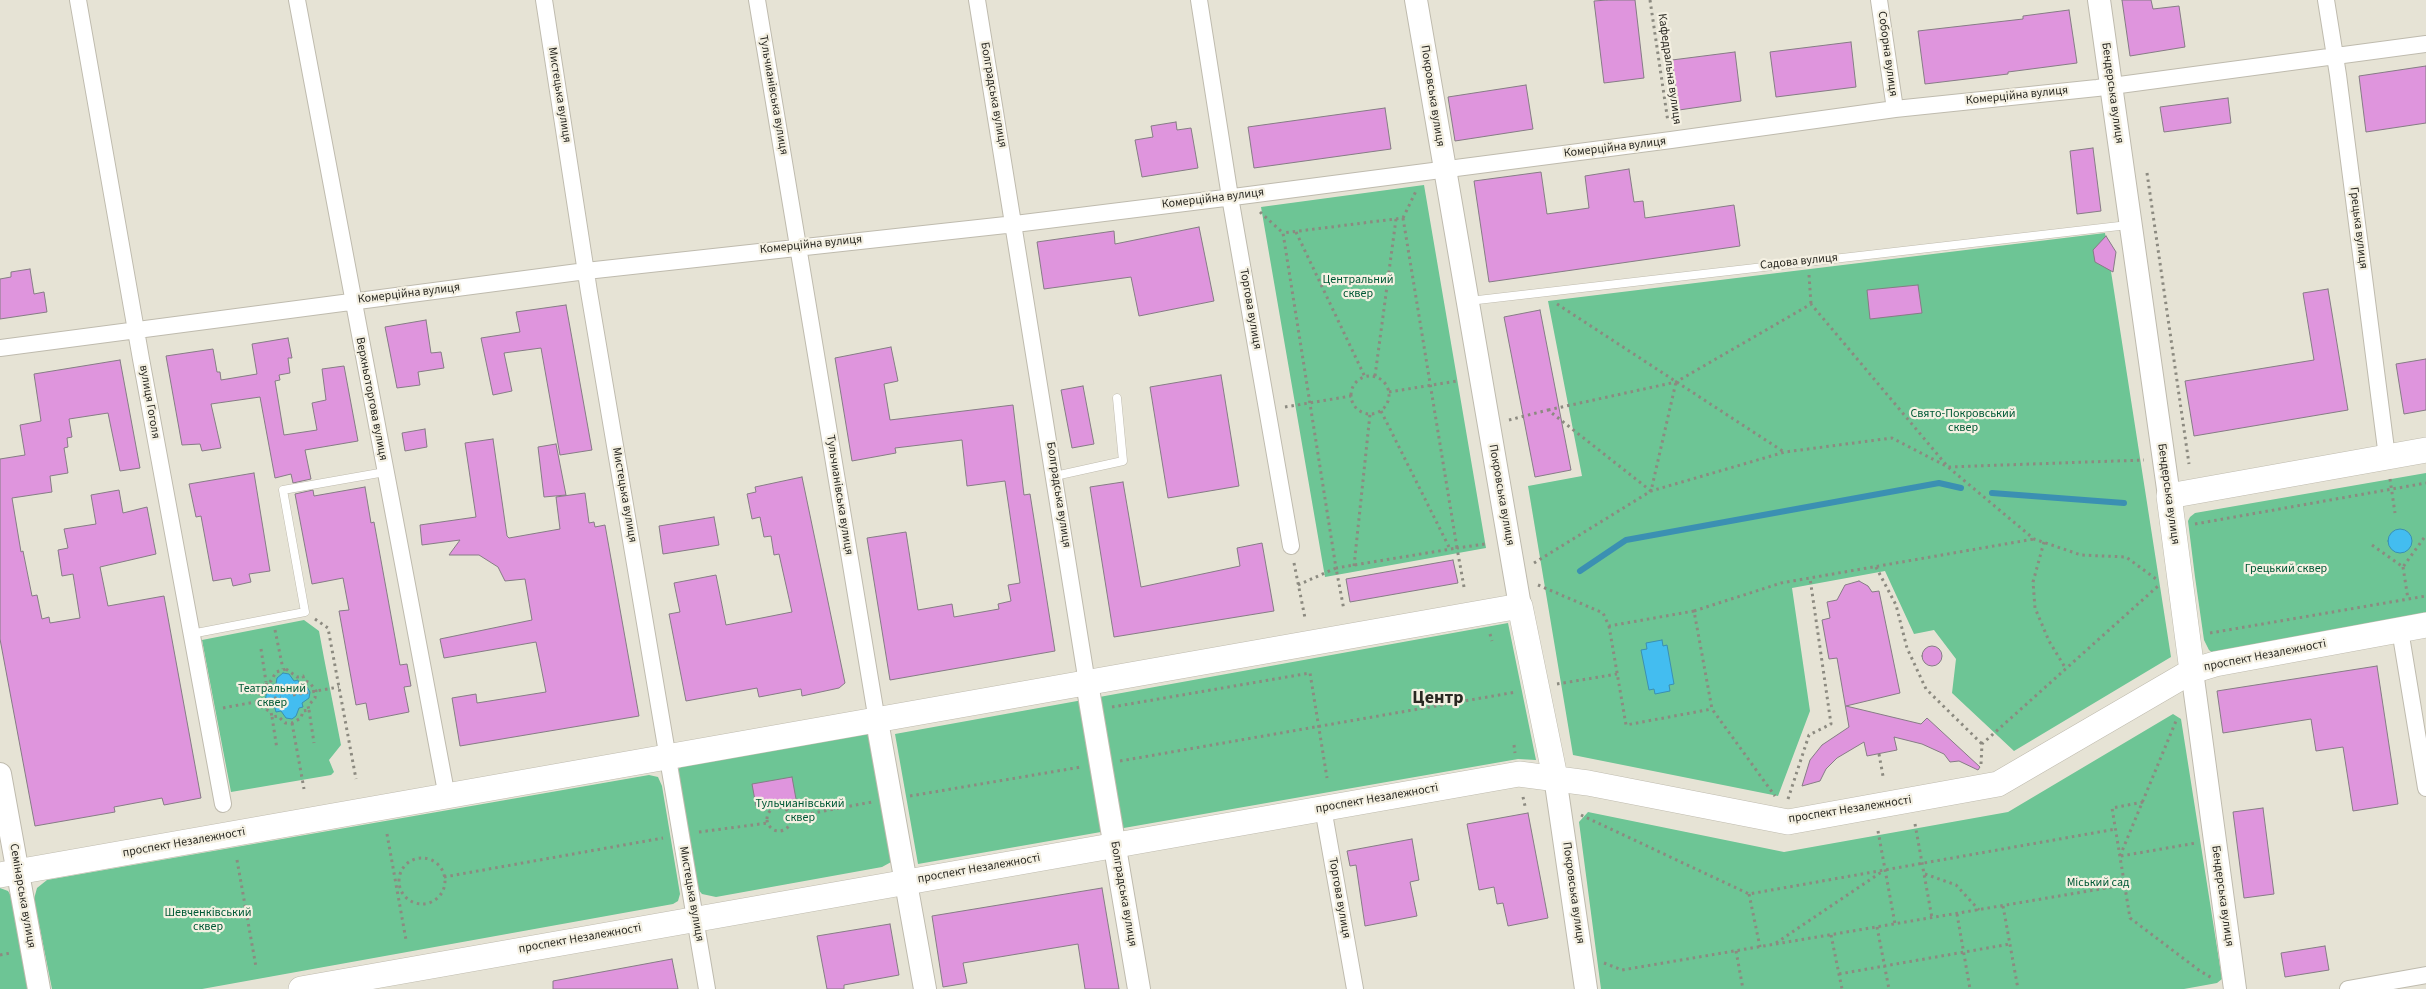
<!DOCTYPE html>
<meta charset="utf-8">
<style>
body{margin:0}
canvas{display:block;background:#e6e3d5}
</style>
<canvas width="2426" height="989"></canvas>
<script>
const ctx = document.querySelector('canvas').getContext('2d');
ctx.lineJoin = 'round';
function fillPath(path, color) { ctx.fillStyle = color; ctx.fill(path, 'evenodd'); }
const toPath = rows => new Path2D(rows.map(r => 'M' + r).join(''));
function stroke(path, color, width, dash) { ctx.strokeStyle = color; ctx.lineWidth = width; ctx.lineCap = dash ? 'butt' : 'round'; ctx.setLineDash(dash || []); ctx.stroke(path); }
function write(font, color, halo, rows, align = 'center') {
  ctx.font = font + ' "Source Sans 3",sans-serif'; ctx.lineWidth = 4.5; ctx.setLineDash([]); ctx.textBaseline = 'middle'; ctx.strokeStyle = halo; ctx.fillStyle = color; for (const [text, x, y, turn = 0] of rows) {
    ctx.save(); ctx.translate(x, y); ctx.rotate((+turn || 0) * Math.PI / 180); ctx.textAlign = isNaN(turn) ? turn : align; if (halo) ctx.strokeText(text, 0, 0); ctx.fillText(text, 0, 0); ctx.restore();
  }
}
const green = toPath([
 [1424,185,1486,548,1325,577,1261,207],
 [2105,233,2171,657,2014,751,1952,693,1956,659,1934,630,1914,634,1885,571,1792,588,1810,711,1778,796,1573,755,1528,486,1582,476,1548,301],
 [2426,473,2426,615,2214,654,2209,650,2204,640,2195,577,2188,521,2190,517,2195,513],
 [304,620,319,631,324,658,341,745,329,760,334,772,331,775,231,792,202,640],
 [1508,623,1536,760,1518,759,918,864,895,734],
 [2173,714,2181,719,2222,979,2217,983,2184,989,1601,989,1579,822,1588,812,1784,852,2008,812],
 [868,734,893,861,882,867,716,897,702,894,696,887,677,770,689,761],
 [649,775,658,777,662,786,680,894,678,901,673,904,202,989,52,989,34,899,37,888,47,880],
 [0,888,8,891,11,896,28,989,0,989]
]);
const water = toPath([
 '2388 541a12 12 0 1 1 24 0a12 12 0 1 1-24 0Z',
 [1662,640,1663,646,1667,645,1674,684,1669,685,1670,691,1655,694,1654,689,1649,690,1641,650,1647,649,1646,643,1662,640],
 [283,673,289,674,294,681,298,680,299,684,307,687,310,692,309,698,302,703,303,707,299,708,296,716,292,719,286,718,281,711,276,712,275,708,267,705,265,700,267,692,272,689,272,685,276,684,277,678,283,673]
]);
const stream = toPath([
 [1992,493,2124,503],
 [1580,571,1626,540,1939,483,1961,488]
]);
const building = toPath([
 [1607,0,1635,0,1644,78,1604,83,1594,1,1607,0],
 [2122,0,2151,0,2153,9,2179,6,2185,47,2130,56,2122,0],
 [2069,10,2077,63,2008,72,2008,74,1925,84,1918,31,2023,19,2023,16,2069,10],
 [1851,42,1856,87,1776,97,1770,52,1851,42],
 [1735,52,1741,101,1679,110,1672,60,1735,52],
 [2426,66,2426,123,2366,132,2359,76,2426,66],
 [1526,85,1533,129,1455,141,1448,97,1526,85],
 [2228,98,2231,123,2164,132,2160,107,2228,98],
 [1385,108,1391,149,1254,168,1248,127,1385,108],
 [1176,122,1177,130,1191,128,1198,168,1142,177,1135,140,1153,137,1151,126,1176,122],
 [2093,148,2101,211,2077,214,2070,151,2093,148],
 [1629,169,1634,202,1643,201,1645,218,1734,205,1740,246,1489,282,1474,181,1541,172,1547,214,1589,208,1585,176,1629,169],
 [1199,227,1214,301,1139,316,1131,277,1044,289,1037,242,1114,231,1115,244,1199,227],
 [2106,236,2116,252,2113,272,2095,262,2093,250,2106,236],
 [30,269,34,294,44,292,47,312,0,319,0,279,11,277,11,272,30,269],
 [1918,285,1922,313,1870,319,1867,290,1918,285],
 [2328,289,2348,410,2194,436,2185,381,2314,360,2303,293,2328,289],
 [566,305,592,450,560,455,541,348,504,353,512,391,493,395,481,338,520,332,516,312,566,305],
 [1540,310,1571,470,1535,477,1504,317,1540,310],
 [426,320,431,353,441,352,444,368,418,372,420,385,397,388,385,327,426,320],
 [288,338,292,358,288,358,290,373,279,375,280,380,275,381,284,435,317,430,312,403,326,400,322,369,344,366,358,441,305,450,311,479,293,483,291,474,275,478,260,397,211,404,221,448,202,451,200,444,182,445,166,356,213,349,217,372,220,372,221,380,257,374,252,344,288,338],
 [891,347,898,381,884,384,890,420,1013,405,1024,495,1030,494,1055,651,890,680,867,538,906,532,918,610,952,604,954,617,999,609,998,604,1011,601,1008,585,1020,583,1005,481,967,486,962,440,895,448,896,453,852,461,835,358,891,347],
 [2426,359,2426,410,2404,414,2396,364,2426,359],
 [120,360,140,468,120,471,108,413,69,419,72,437,67,438,68,447,64,448,68,473,50,476,52,492,12,498,21,552,23,551,32,596,37,595,42,619,49,617,50,623,80,618,73,574,62,576,58,550,68,548,64,529,96,524,91,495,119,490,123,513,147,507,156,554,100,567,108,606,164,596,201,798,164,805,162,798,114,807,115,812,35,826,0,639,0,459,25,455,20,425,41,421,34,374,120,360],
 [1221,375,1239,486,1168,498,1150,387,1221,375],
 [1083,386,1094,444,1072,448,1061,390,1083,386],
 [425,429,427,447,405,451,402,433,425,429],
 [493,439,507,536,509,538,560,529,556,497,585,493,589,523,594,522,595,527,605,525,639,716,460,746,452,698,476,694,477,703,546,692,536,642,444,658,440,639,532,620,525,579,505,581,498,567,479,555,449,555,460,540,422,545,420,525,476,517,465,443,493,439],
 [556,444,566,495,544,497,538,447,556,444],
 [254,473,270,571,249,574,251,582,233,586,231,578,213,581,201,516,196,517,189,484,254,473],
 [802,477,845,683,839,688,802,696,801,689,759,697,757,688,686,701,669,614,680,612,674,583,716,575,726,625,792,612,779,554,774,555,771,536,764,537,760,517,752,519,747,494,756,492,755,487,802,477],
 [1123,482,1141,587,1240,566,1237,548,1262,543,1274,611,1114,637,1090,487,1123,482],
 [365,487,371,523,374,522,400,665,407,664,411,686,404,687,409,712,369,720,366,703,356,705,339,611,349,610,343,578,312,584,295,494,313,490,314,496,365,487],
 [714,517,719,545,663,554,659,526,714,517],
 [1453,560,1458,583,1350,602,1346,579,1453,560],
 [1859,581,1868,586,1872,592,1879,591,1900,693,1846,706,1921,724,1927,718,1980,767,1978,770,1959,761,1950,762,1944,754,1922,744,1894,737,1897,750,1867,756,1864,742,1837,758,1826,769,1820,781,1802,786,1810,760,1822,745,1849,727,1837,658,1829,659,1822,620,1830,618,1827,602,1837,600,1845,585,1859,581],
 '1922 656a10 10 0 1 1 20 0a10 10 0 1 1-20 0Z',
 [2377,666,2398,804,2353,811,2343,747,2316,751,2311,719,2223,733,2217,691,2377,666],
 [792,777,796,799,756,806,752,784,792,777],
 [2263,808,2274,894,2244,898,2233,812,2263,808],
 [1528,813,1548,918,1508,926,1503,903,1497,904,1494,887,1479,890,1467,824,1528,813],
 [1412,839,1419,880,1410,882,1417,916,1365,926,1356,865,1350,866,1347,851,1412,839],
 [1102,888,1119,989,1085,989,1078,944,963,963,967,983,943,987,932,916,1102,888],
 [890,924,899,975,844,985,844,989,827,989,817,936,890,924],
 [2325,946,2329,970,2285,977,2281,953,2325,946],
 [672,959,678,989,553,989,553,981,672,959]
]);
const path = toPath([
 [1650,0,1668,122],
 [2147,173,2189,464],
 [1260,212,1283,233],
 [1403,218,1457,548,1336,568,1283,233,1403,218],
 [1403,218,1416,191],
 [1296,232,1365,377],
 [1809,275,1811,304],
 [1557,304,1784,452],
 [1375,376,1396,219],
 '1351 395a19 19 0 1 1 38 0a19 19 0 1 1-38 0Z',
 [1389,392,1457,381],
 [1285,407,1351,396],
 [1548,410,1676,382,1811,304,1948,467,2034,539,2081,555,2126,557,2156,579],
 [1381,411,1450,549],
 [1509,420,1548,410,1651,491,1676,382],
 [2390,479,2395,513],
 [2195,524,2426,483],
 [2044,542,2033,582,2035,608,2049,641,2066,669],
 [2372,545,2403,567,2426,535],
 [1294,563,1305,618],
 [1534,563,1651,491,1785,452,1892,438,1948,467,2144,460],
 [1354,566,1370,414],
 [1876,567,1896,605,1907,648,1926,689,1982,744],
 [2403,567,2408,599],
 [1298,585,1336,568,1344,610],
 [1538,585,1603,613,1609,626,1694,611,1712,709,1775,796],
 [1464,587,1457,548,1485,544],
 [1694,611,1781,583,2034,539],
 [315,619,328,628,356,779],
 [1609,626,1626,725,1712,709],
 [275,630,283,669],
 [2210,633,2426,596],
 [1490,634,1492,641],
 [261,649,266,682],
 [286,669,297,677,303,676,304,680,310,683,316,691,315,698,308,706,309,710,303,711,301,718,292,723,285,723,278,716,272,717,271,712,262,707,260,701,260,694,267,687,266,682,271,681,276,672,286,669],
 [1557,684,1617,674],
 [293,695,339,687],
 [1112,707,1310,673,1327,778],
 [223,708,281,697],
 [309,710,314,743],
 [272,717,277,749],
 [292,723,304,789],
 [1514,745,1515,753],
 [1879,754,1883,776],
 [1120,761,1516,692],
 [1981,764,1982,744,2158,586],
 [910,796,1081,767],
 [1523,797,1525,806],
 [1788,799,1809,735,1831,724,1810,578],
 [2143,802,2112,808,2130,918,2200,971,2212,978],
 '767 819a12 12 0 1 1 24 0a12 12 0 1 1-24 0Z',
 [1581,815,1749,894,2116,829],
 [792,817,872,802],
 [1915,824,1932,918],
 [1878,831,1895,924],
 [699,832,768,823],
 [387,834,406,940],
 [2120,856,2176,721],
 [2121,856,2196,843],
 '399 881a23 23 0 1 1 46 0a23 23 0 1 1-46 0Z',
 [237,860,256,967],
 [1925,874,1956,885,1979,910],
 [444,877,663,838],
 [1749,894,1760,947],
 [2003,906,2018,989],
 [1957,914,1970,989],
 [1877,927,1889,989],
 [1831,935,1842,989],
 [1776,943,1883,871],
 [1736,951,1743,989],
 [0,955,11,953],
 [1604,963,1622,970,2124,885],
 [1839,974,2010,944]
]);
const lane = toPath([
 [1469,301,2128,225],
 [1055,476,1123,461,1117,398],
 [191,634,305,612,283,490,385,472]
]);
const street = toPath([
 [78,0,141,359,223,804],
 [297,0,447,797],
 [544,0,589,292,707,989],
 [757,0,877,721],
 [977,0,1087,683],
 [1199,0,1230,197,1291,546],
 [1879,0,1895,109],
 [2326,0,2338,75,2387,457],
 [0,348,586,271,1015,224,1241,196,1671,140,1895,109,2097,88,2426,44],
 [2402,642,2426,788],
 [1323,808,1355,989],
 [2348,989,2426,975]
]);
const secondary = toPath([
 [1416,0,1520,606],
 [2099,0,2169,496],
 [2192,671,2235,989],
 [1087,683,1139,989],
 [877,721,925,989],
 [0,774,39,989],
 [1555,777,1586,989]
]);
const primary = toPath([
 [2192,671,2169,496,2426,450],
 [0,875,1520,606,1555,777],
 [301,989,1519,774,1588,783,1788,822,1998,784,2192,671,2215,664,2426,625]
]);
const streetNames = [
 ["Соборна вулиця",1887,54,82],
 ["Кафедральна вулиця",1669,69,82],
 ["Бендерська вулиця",2112,93,82],
 ["Мистецька вулиця",559,95,81],
 ["Тульчианівська вулиця",773,95,80],
 ["Болградська вулиця",993,95,80],
 ["Покровська вулиця",1432,96,81],
 ["Комерційна вулиця",2017,96,-6],
 ["Комерційна вулиця",1615,148,-7],
 ["Комерційна вулиця",1213,199,-7],
 ["Грецька вулиця",2358,228,83],
 ["Комерційна вулиця",811,245,-6],
 ["Садова вулиця",1799,262,-6],
 ["Комерційна вулиця",409,294,-7],
 ["Торгова вулиця",1250,309,80],
 ["Верхньоторгова вулиця",371,399,79],
 ["вулиця Гоголя",149,402,80],
 ["Бендерська вулиця",2168,494,82],
 ["Мистецька вулиця",624,495,80],
 ["Тульчианівська вулиця",839,495,81],
 ["Болградська вулиця",1058,495,81],
 ["Покровська вулиця",1501,495,80],
 ["проспект Незалежності",2265,656,-11],
 ["проспект Незалежності",1377,799,-10],
 ["проспект Незалежності",1850,810,-9],
 ["проспект Незалежності",184,843,-10],
 ["проспект Незалежності",979,869,-10],
 ["Покровська вулиця",1573,893,82],
 ["Мистецька вулиця",691,894,80],
 ["Болградська вулиця",1123,894,80],
 ["Семінарська вулиця",22,896,80],
 ["Бендерська вулиця",2222,896,82],
 ["Торгова вулиця",1339,898,80],
 ["проспект Незалежності",580,939,-10]
];
const parkNames = [
 ["Центральний",1358,280],
 ["сквер",1358,294],
 ["Свято-Покровський",1963,414],
 ["сквер",1963,428],
 ["Грецький сквер",2286,569],
 ["Театральний",272,689],
 ["сквер",272,703],
 ["Тульчианівський",800,804],
 ["сквер",800,818],
 ["Міський сад",2098,883],
 ["Шевченківський",208,913],
 ["сквер",208,927]
];
const districtNames = [
 ["Центр",1438,699]
];
fillPath(green, '#6dc595');
fillPath(water, '#43bdf0');
stroke(water, '#3b90b2', 1);
stroke(stream, '#3b90b2', 6);
fillPath(building, '#df95dd');
stroke(building, '#867c85', 1);
stroke(lane, '#bfbbae', 9);
stroke(street, '#bfbbae', 18);
stroke(secondary, '#bfbbae', 24);
stroke(primary, '#bfbbae', 26);
stroke(path, '#8c8a80', 3, [2.5, 4]);
stroke(lane, '#fff', 8);
stroke(street, '#fff', 16);
stroke(secondary, '#fff', 22);
stroke(primary, '#fff', 25);
write('12px', '#292822', '#f4f0e2', streetNames);
write('12px', '#005936', '#f4f0e2', parkNames);
write('bold 18px', '#292822', '#f4f0e2', districtNames);
</script>
